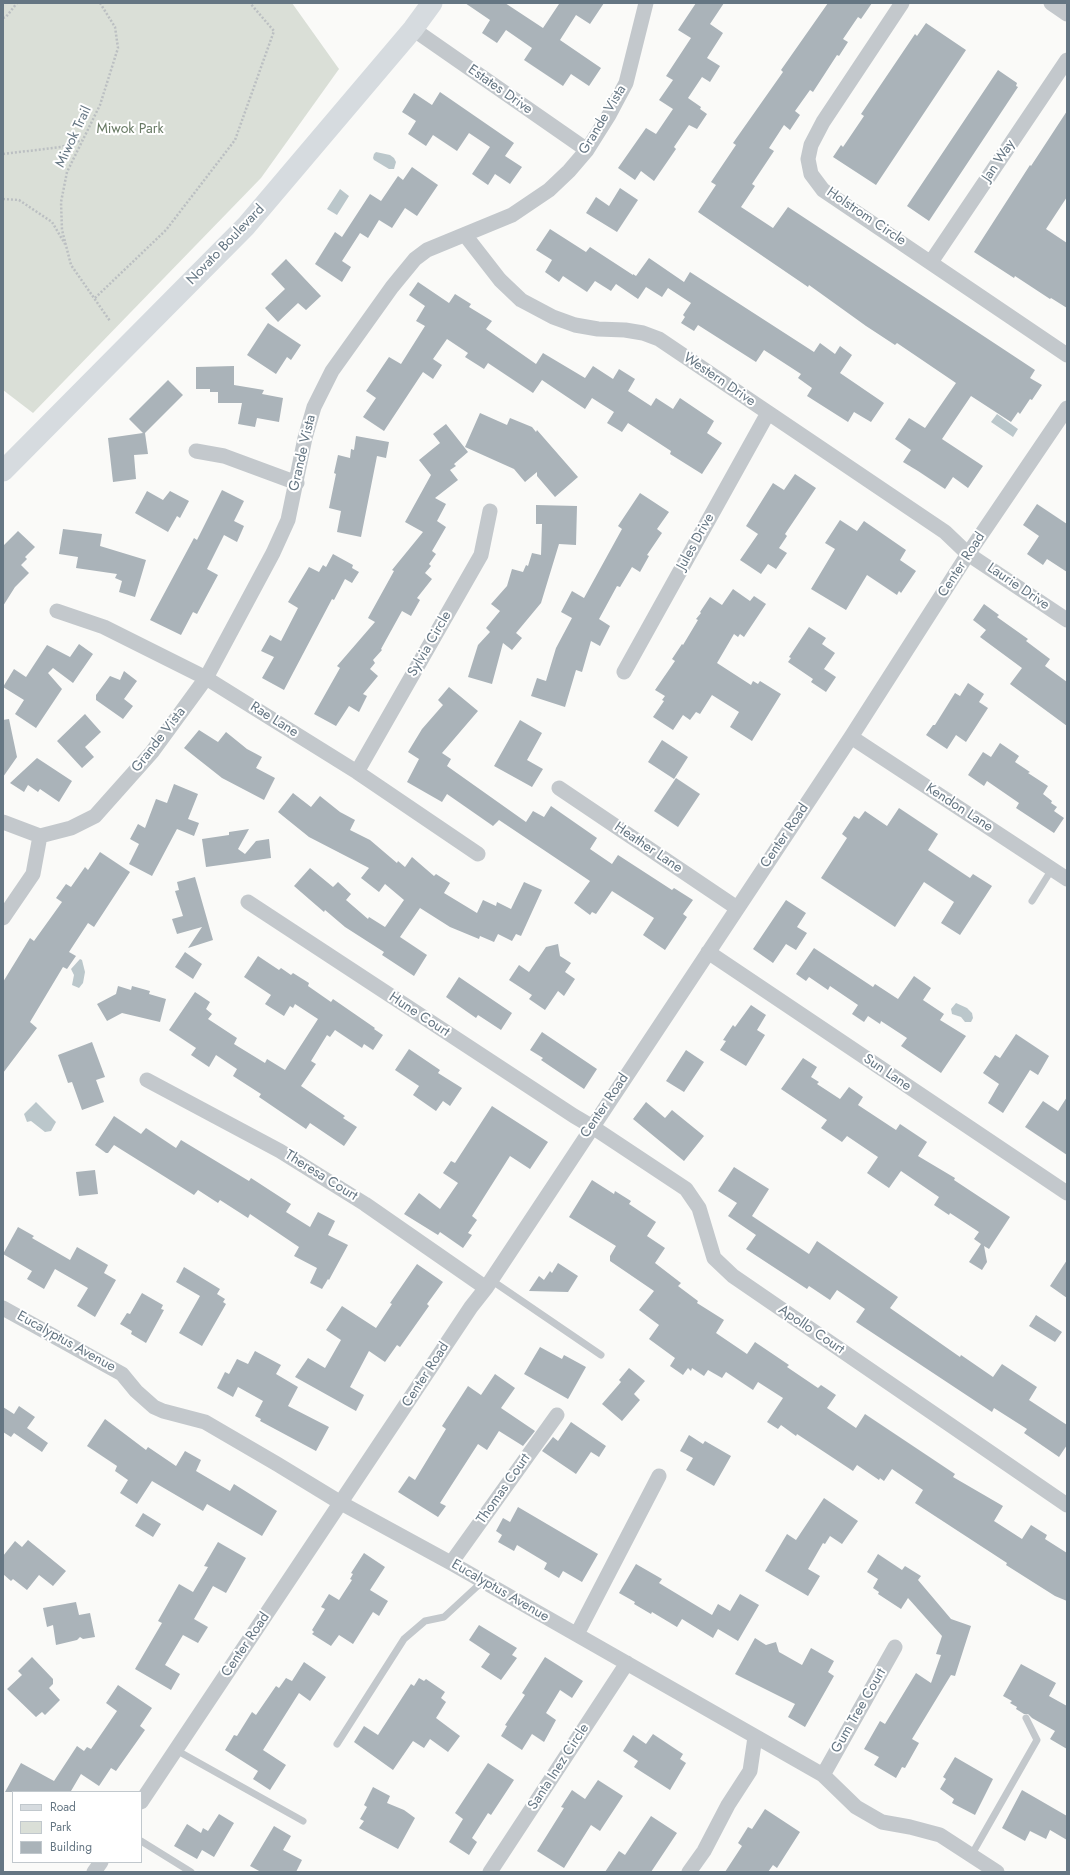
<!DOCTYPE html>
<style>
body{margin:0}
#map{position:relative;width:1070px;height:1875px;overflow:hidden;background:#fafaf8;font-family:Jost,sans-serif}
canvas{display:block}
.frame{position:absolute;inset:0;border:4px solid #657683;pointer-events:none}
.legend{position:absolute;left:12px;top:1791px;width:130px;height:72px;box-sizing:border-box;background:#fff;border:1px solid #c1c8cd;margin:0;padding:5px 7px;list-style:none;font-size:12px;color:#657683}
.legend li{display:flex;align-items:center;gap:8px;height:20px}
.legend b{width:20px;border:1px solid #c1c8cd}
</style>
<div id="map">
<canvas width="1070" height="1875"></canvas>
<div class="frame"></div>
<ul class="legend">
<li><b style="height:5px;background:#d6dbdf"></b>Road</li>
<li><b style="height:11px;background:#dadfd7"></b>Park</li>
<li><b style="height:11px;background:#aab3b9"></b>Building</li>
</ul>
</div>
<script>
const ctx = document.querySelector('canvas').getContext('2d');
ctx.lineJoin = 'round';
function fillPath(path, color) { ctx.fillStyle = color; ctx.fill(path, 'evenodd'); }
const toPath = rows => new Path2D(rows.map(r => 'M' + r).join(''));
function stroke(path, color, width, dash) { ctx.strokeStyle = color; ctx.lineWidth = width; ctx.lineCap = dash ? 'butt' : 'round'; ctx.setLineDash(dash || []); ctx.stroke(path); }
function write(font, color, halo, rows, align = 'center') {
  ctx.font = font + ' Jost,sans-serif'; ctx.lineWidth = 4; ctx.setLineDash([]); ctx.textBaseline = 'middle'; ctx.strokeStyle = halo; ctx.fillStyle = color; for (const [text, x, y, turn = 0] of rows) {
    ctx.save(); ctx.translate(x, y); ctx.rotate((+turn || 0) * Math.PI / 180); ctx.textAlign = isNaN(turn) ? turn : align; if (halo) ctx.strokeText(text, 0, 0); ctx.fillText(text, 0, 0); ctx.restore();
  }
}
const green = toPath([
 [3,3,292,3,339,69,261,178,33,413,3,390]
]);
const water = toPath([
 [376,152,390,155,394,158,396,162,394,169,389,169,374,160,373,158,374,154],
 [340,189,349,196,337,215,327,209],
 [997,414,1018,429,1013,437,991,422],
 [80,959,82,960,85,972,83,983,79,988,72,985,74,975,71,969],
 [956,1003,967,1008,972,1013,973,1018,971,1022,965,1022,961,1017,952,1014,951,1009],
 [36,1102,56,1122,51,1131,45,1132,31,1121,27,1122,24,1114]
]);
const building = toPath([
 [465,3,505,3,543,28,559,4,558,3,604,3,590,24,576,15,560,40,601,68,589,86,571,74,563,86,524,60,532,48,506,30,497,43,482,33,490,20],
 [696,3,724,3,710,24,723,33,707,58,720,66,710,82,702,77,688,98,701,107,700,109,707,114,697,129,689,125,674,147,676,149,654,181,641,171,635,180,618,168,646,128,656,134,673,109,659,100,673,80,666,76,691,38,678,30],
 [828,3,872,3,861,19,858,17,843,39,848,42,839,56,837,55,813,92,810,90,795,111,800,115,790,130,784,125,769,148,774,151,752,184,755,186,741,207,773,228,788,207,1035,370,1030,378,1042,385,1032,400,1030,399,1020,414,1018,412,1011,422,971,396,942,439,983,466,968,488,953,477,945,489,918,471,903,462,911,450,895,439,909,418,925,428,956,383,897,343,895,345,866,326,809,285,808,287,698,212,716,185,711,182,736,145,733,143,783,72,781,70],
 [926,23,966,50,876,185,833,157,841,145,843,147,864,116,861,114,915,34,917,36],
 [998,70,1017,83,1016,86,1018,87,929,221,907,206],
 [440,92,514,143,505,156,522,167,510,184,495,174,488,185,472,174,490,147,469,133,457,151,433,135,426,146,408,134,416,121,402,112,414,93,432,105],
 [1067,111,1067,197,1046,229,1067,243,1067,308,1051,298,1050,299,1015,276,1014,278,974,252,1030,165,1031,166],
 [412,167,438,185,417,216,405,208,392,228,379,220,368,238,360,233,342,261,351,267,342,282,315,264,335,232,342,237,370,194,381,201,398,176,403,180],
 [620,188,638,200,617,232,586,213,596,197,609,206],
 [550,229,586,252,590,247,633,275,633,274,636,276,649,258,684,282,690,272,814,352,820,343,835,354,840,346,852,355,840,373,884,403,871,422,854,412,848,422,807,396,812,388,798,378,801,374,764,350,756,362,698,325,694,331,681,323,685,317,683,315,691,303,668,288,662,297,646,287,638,299,616,284,611,291,595,281,587,292,563,276,559,282,545,272,552,260,536,250],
 [286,259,321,296,306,310,298,303,278,322,265,308,285,289,271,274],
 [418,282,449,303,455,294,471,304,469,307,492,321,486,329,536,364,543,353,585,378,593,366,613,379,619,369,635,379,628,391,651,406,656,398,673,409,680,398,714,421,707,433,722,443,702,474,670,454,671,451,628,423,622,432,607,423,614,412,592,398,585,409,542,380,533,393,488,363,484,369,465,357,468,353,447,339,433,359,442,365,433,379,423,372,384,431,363,417,376,398,366,391,389,357,401,364,425,326,416,321,425,306,409,295],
 [268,323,301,345,291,360,287,357,276,374,247,355],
 [234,366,234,385,264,390,262,394,283,398,279,422,257,418,255,427,238,424,242,403,218,403,218,392,210,392,210,389,196,389,196,367],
 [168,380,183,395,145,433,148,454,134,455,136,479,113,482,108,438,143,433,129,419],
 [480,413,507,425,510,418,532,427,536,432,537,430,578,477,555,497,537,476,537,472,525,482,514,469,465,447],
 [446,424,468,452,454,464,456,466,450,470,458,480,435,498,446,504,437,521,446,527,432,551,436,554,429,564,431,566,425,573,432,579,417,598,420,600,411,616,402,611,381,649,382,650,373,660,375,663,370,669,378,676,363,694,367,696,359,712,349,706,336,726,314,714,340,668,337,666,375,622,368,618,394,571,392,570,423,532,405,522,431,475,419,460,440,443,433,434],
 [356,436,389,442,386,458,377,456,361,537,337,532,341,511,329,508,336,474,334,473,338,455,350,458,351,449,354,450],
 [795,474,816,488,785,534,787,536,779,548,787,553,776,569,768,564,761,574,740,560,758,534,746,526,773,483,784,490],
 [222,490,244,501,234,521,244,526,237,542,224,535,207,569,218,575,197,614,193,612,181,635,150,620,194,538,197,540],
 [147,491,163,500,170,491,189,501,180,518,177,516,168,532,135,513],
 [640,493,669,512,657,529,662,533,647,555,649,556,640,572,632,567,620,587,617,586,599,619,610,626,600,646,591,641,582,672,576,670,565,707,531,696,537,678,546,681,556,648,572,618,561,612,572,591,584,598,622,529,618,526],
 [1037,504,1067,524,1067,572,1047,559,1043,565,1027,554,1039,536,1023,525],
 [536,505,577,506,576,545,559,544,541,603,516,633,522,638,512,650,503,643,492,684,468,677,478,645,490,632,486,628,500,611,491,604,507,586,512,569,523,572,526,565,528,566,532,553,541,555,542,524,536,524],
 [840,520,857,531,864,521,906,550,900,560,916,571,901,593,899,591,897,595,867,575,846,610,811,589,835,549,825,543],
 [63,529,102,534,100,546,146,560,135,597,119,592,122,581,115,578,117,574,76,568,78,557,59,554],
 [18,531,35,547,25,557,27,559,21,565,29,573,15,587,3,606,3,546],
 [333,554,353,565,352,568,359,572,352,583,345,579,334,600,332,599,284,690,262,678,274,657,261,651,270,635,281,641,298,608,288,602,309,567,319,572,323,565,326,567],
 [733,589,750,601,754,596,766,604,744,637,740,634,738,637,734,634,717,663,751,685,753,681,758,684,760,681,781,694,752,741,730,727,739,712,712,695,700,714,696,712,690,720,683,715,673,730,653,717,664,701,662,700,665,696,655,690,675,661,672,659,682,644,683,645,698,620,696,619,701,613,700,612,710,597,722,605],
 [984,604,999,615,997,617,1028,639,1026,641,1050,659,1045,666,1067,682,1067,726,1010,684,1022,668,980,637,986,630,973,620],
 [809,627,826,638,822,644,835,653,824,669,836,677,826,692,811,682,813,679,788,662,791,658,789,657],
 [79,644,93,654,73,683,53,668,48,673,62,689,36,728,15,714,24,700,3,687,14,669,26,677,47,645,70,657],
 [124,671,137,681,124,699,133,706,123,719,96,700,96,695,110,676,120,680],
 [968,683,984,694,979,702,988,708,966,742,956,735,947,749,926,735,933,725,935,725,955,693,960,696],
 [449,687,478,711,442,753,451,759,447,766,526,822,533,811,544,817,551,806,597,838,590,849,612,864,618,855,672,890,674,888,693,900,683,914,687,917,665,950,643,935,654,918,612,891,596,914,592,912,590,915,574,903,590,881,499,820,493,826,447,794,442,802,407,782,419,759,408,752,422,729,443,705,438,700],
 [85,714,101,732,85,747,94,757,82,768,57,741],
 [9,719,17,757,3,777,3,720],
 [520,720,542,733,527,760,543,769,532,787,494,766],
 [199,730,218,742,226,732,247,749,262,757,256,768,275,778,264,800,222,778,184,748],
 [662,740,688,757,674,779,648,762],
 [1000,743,1019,756,1015,762,1030,772,1028,773,1048,786,1043,794,1052,801,1051,803,1057,807,1054,811,1064,818,1054,833,1016,808,1019,803,987,781,984,786,968,775,983,752,991,757],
 [37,758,72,781,59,802,40,789,38,792,28,785,24,792,10,783],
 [676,778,700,794,678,827,654,811],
 [174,784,198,794,188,819,199,823,194,836,177,829,152,876,129,864,139,844,130,839,138,824,145,828,156,799,167,803],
 [293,793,311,807,320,796,340,812,355,820,350,830,370,840,397,863,398,861,405,867,412,857,434,876,436,874,450,883,444,893,477,913,483,900,496,906,497,902,511,909,524,882,542,890,521,936,516,934,512,941,498,934,494,942,480,936,479,939,450,927,420,908,400,937,427,955,414,976,382,955,384,952,345,927,325,910,324,912,294,886,310,868,333,887,338,882,351,894,346,900,368,919,369,917,385,927,404,900,385,884,379,892,361,878,369,868,309,837,278,812],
 [899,808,938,834,928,850,970,878,973,874,992,886,960,935,941,923,954,902,924,882,895,927,821,878,847,838,842,834,854,816,859,819,865,811,887,826],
 [249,829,238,849,245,854,256,841,269,839,271,858,206,867,202,839,229,835,229,832],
 [100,852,130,872,94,927,88,923,69,952,76,956,67,969,63,967,30,1022,37,1028,3,1073,3,982,30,938,34,941,62,902,56,898,66,884,71,887,85,867,88,870],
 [195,877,213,940,188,948,202,927,177,934,172,919,183,916,175,891,179,890,177,882],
 [786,900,806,913,797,927,807,933,796,950,786,944,773,963,753,949],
 [558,944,560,956,571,963,565,972,575,979,564,996,558,991,545,1010,529,999,532,995,509,980,519,965,529,972,546,947],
 [814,948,873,987,875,984,898,999,914,976,931,988,923,1000,944,1014,940,1020,966,1036,941,1073,901,1046,907,1038,881,1021,880,1024,868,1016,864,1022,852,1014,858,1005,830,986,828,990,809,977,806,981,796,974],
 [185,952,202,964,193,979,175,967],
 [258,956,279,970,281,968,291,975,293,973,309,983,308,986,331,1002,333,999,375,1028,374,1029,383,1035,373,1050,364,1044,362,1048,335,1030,330,1037,327,1035,311,1061,316,1064,301,1086,345,1116,343,1118,357,1127,344,1146,310,1123,306,1129,259,1097,261,1094,233,1076,237,1069,216,1055,209,1067,191,1055,196,1048,169,1030,195,992,210,1002,206,1009,212,1014,208,1019,237,1038,234,1044,265,1063,267,1059,285,1070,318,1019,295,1004,293,1008,290,1006,284,1016,265,1004,271,995,244,977],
 [459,977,512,1013,501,1030,478,1015,476,1018,446,997],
 [118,986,131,990,132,986,150,991,149,994,166,999,160,1022,122,1013,107,1021,97,1004,116,994],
 [751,1005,766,1015,757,1030,765,1035,746,1066,720,1050,726,1041,723,1040,733,1025,735,1027],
 [542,1032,597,1069,584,1089,541,1060,543,1058,530,1050],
 [1016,1034,1049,1056,1038,1075,1030,1070,1003,1113,988,1103,999,1084,983,1073,995,1055,1000,1058],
 [92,1042,105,1077,96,1080,104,1102,82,1110,72,1082,68,1083,58,1055],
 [409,1049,440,1070,438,1073,462,1088,450,1106,443,1101,436,1111,413,1095,419,1086,395,1070],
 [686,1050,704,1062,684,1092,666,1081],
 [803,1058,817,1067,811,1077,819,1082,817,1084,840,1099,849,1087,863,1097,858,1105,896,1130,900,1124,927,1142,918,1156,955,1178,954,1180,1010,1217,989,1249,984,1246,987,1262,982,1270,969,1262,981,1244,974,1239,979,1232,950,1213,949,1215,934,1205,939,1197,901,1171,889,1188,867,1173,878,1157,847,1136,842,1142,821,1128,827,1120,781,1089],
 [1067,1097,1067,1155,1025,1127,1043,1101,1058,1111],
 [646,1102,665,1118,672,1110,704,1136,684,1161,633,1119],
 [492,1106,548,1142,530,1169,510,1156,472,1216,477,1220,468,1233,472,1235,463,1248,440,1232,438,1235,404,1214,419,1193,440,1209,458,1183,443,1173,451,1161,455,1163],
 [114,1116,141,1134,146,1128,176,1148,181,1140,249,1181,251,1178,291,1204,286,1212,310,1227,318,1212,335,1221,328,1235,348,1245,329,1280,328,1279,322,1289,310,1283,317,1268,294,1256,299,1247,250,1214,248,1218,220,1200,218,1203,198,1190,194,1195,114,1145,108,1153,106,1153,95,1145],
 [734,1167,769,1189,752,1216,809,1254,817,1241,898,1297,890,1308,960,1357,961,1355,993,1377,1002,1364,1037,1387,1029,1400,1067,1425,1067,1445,1059,1457,1024,1433,1027,1429,994,1408,992,1412,856,1322,865,1309,837,1290,830,1300,809,1286,807,1289,746,1249,756,1235,728,1216,737,1203,718,1191],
 [95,1170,98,1194,79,1196,76,1172],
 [592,1180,614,1194,615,1191,631,1201,629,1204,656,1222,647,1236,665,1248,655,1263,681,1283,678,1286,698,1301,697,1303,724,1320,716,1333,747,1354,755,1342,789,1365,787,1367,818,1388,821,1385,836,1395,827,1408,856,1428,865,1414,955,1474,953,1477,1003,1506,994,1521,1022,1539,1031,1525,1047,1535,1045,1539,1067,1553,1067,1601,1055,1596,1006,1565,1007,1563,915,1503,923,1490,892,1469,884,1481,880,1478,879,1480,857,1465,853,1471,797,1434,796,1436,781,1425,778,1429,767,1422,783,1398,758,1382,753,1390,726,1372,722,1378,708,1370,704,1376,692,1368,691,1371,688,1368,683,1375,670,1366,675,1358,649,1339,659,1325,639,1310,654,1291,610,1261,610,1256,616,1246,569,1217],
 [18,1227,34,1236,32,1238,70,1260,77,1247,108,1265,104,1273,116,1280,95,1317,77,1306,88,1288,55,1269,44,1289,27,1279,32,1271,3,1254],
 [1067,1260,1067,1298,1050,1286],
 [558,1263,578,1276,568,1292,529,1291,539,1276,544,1280,550,1271,552,1273],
 [417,1264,443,1282,427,1304,429,1306,400,1347,397,1345,385,1362,369,1351,350,1387,364,1395,356,1411,295,1377,308,1358,325,1368,341,1340,326,1330,342,1306,376,1328,392,1304,390,1303],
 [184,1267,220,1289,217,1294,225,1299,223,1302,226,1304,202,1346,179,1333,200,1296,176,1282],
 [142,1293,163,1305,161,1309,164,1310,146,1343,131,1334,132,1331,120,1324,127,1313,130,1314],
 [1036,1315,1062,1332,1055,1342,1029,1326],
 [540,1347,562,1359,564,1355,586,1367,568,1399,524,1374],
 [255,1351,281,1365,276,1374,298,1387,288,1406,329,1427,316,1451,260,1421,261,1419,255,1416,263,1401,238,1387,233,1397,217,1388,225,1372,229,1374,237,1359,248,1364],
 [629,1368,645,1381,634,1394,640,1400,622,1421,602,1404,621,1382,619,1380],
 [495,1374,515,1388,501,1408,535,1431,523,1446,499,1431,487,1450,478,1444,440,1503,446,1506,438,1517,398,1492,409,1476,415,1480,446,1429,442,1426,468,1386,481,1395],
 [19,1406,35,1417,27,1428,48,1443,42,1452,14,1433,11,1437,3,1432,3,1407,14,1414],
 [105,1419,146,1450,148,1447,176,1466,185,1451,201,1460,196,1471,230,1491,234,1484,277,1511,262,1536,207,1504,203,1511,152,1481,137,1504,120,1493,128,1480,115,1471,117,1466,87,1446],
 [571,1422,606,1446,599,1457,591,1452,576,1474,542,1451,553,1437,558,1441],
 [689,1435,703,1444,705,1441,731,1456,714,1486,686,1470,693,1458,680,1451],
 [824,1498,858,1521,842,1544,830,1536,825,1544,823,1543,808,1569,820,1576,808,1596,765,1571,787,1534,796,1540],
 [518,1507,598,1554,582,1582,563,1571,559,1578,544,1569,547,1563,517,1545,514,1551,498,1542,502,1535,496,1531,503,1518,510,1522],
 [143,1513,161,1524,153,1537,135,1526],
 [28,1540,66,1571,53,1586,39,1575,27,1590,13,1579,11,1581,3,1574,3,1556,15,1541,22,1547],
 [218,1542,246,1558,226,1593,213,1586,194,1619,208,1627,198,1643,183,1635,165,1665,180,1674,171,1690,135,1669,162,1623,158,1621,179,1584,193,1592,208,1567,204,1566],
 [364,1553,385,1567,370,1590,388,1601,379,1616,373,1612,353,1644,339,1635,331,1646,312,1634,314,1632,312,1630,325,1609,321,1607,329,1594,339,1600,352,1580,350,1579,353,1574,351,1573],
 [878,1554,902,1570,905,1566,921,1576,918,1580,951,1619,971,1626,955,1676,951,1675,912,1739,919,1743,905,1768,902,1767,896,1778,874,1765,879,1757,864,1749,880,1721,885,1724,916,1673,931,1683,941,1655,936,1654,942,1636,908,1598,901,1609,878,1594,879,1592,873,1588,878,1579,867,1572],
 [636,1564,662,1579,659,1583,712,1615,718,1604,730,1611,740,1594,759,1605,738,1641,718,1629,713,1638,682,1619,677,1627,652,1612,651,1614,634,1604,635,1602,619,1593],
 [76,1602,79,1615,90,1613,95,1637,83,1639,80,1637,77,1640,56,1645,53,1625,47,1627,43,1608],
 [479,1625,517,1648,512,1655,517,1658,501,1680,481,1667,490,1654,469,1640],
 [755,1638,766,1645,776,1642,779,1652,802,1665,811,1648,834,1661,828,1672,834,1676,805,1727,788,1717,795,1704,735,1674],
 [32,1657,53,1679,53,1684,49,1688,60,1700,45,1715,42,1712,36,1717,7,1689,22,1675,18,1671],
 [545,1657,583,1681,572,1698,560,1690,546,1713,556,1720,544,1742,532,1734,522,1750,501,1736,507,1726,505,1725,525,1695,522,1693],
 [304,1662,326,1677,310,1701,299,1693,263,1750,286,1765,270,1790,253,1779,258,1771,225,1750,234,1735,237,1736,252,1712,256,1715,276,1686,279,1688,286,1678,292,1681],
 [1021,1664,1056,1683,1049,1696,1067,1706,1067,1749,1050,1739,1055,1731,1032,1718,1028,1714,1024,1714,1016,1709,1017,1707,1010,1703,1012,1701,1003,1696],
 [419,1678,424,1681,426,1679,445,1692,441,1698,446,1702,436,1718,460,1736,448,1752,430,1739,424,1748,413,1741,393,1770,354,1742,364,1726,378,1735,411,1684,414,1686],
 [118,1685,152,1708,140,1726,145,1730,116,1771,111,1768,99,1786,81,1774,71,1791,74,1792,5,1792,21,1763,54,1781,77,1746,84,1751,87,1747,91,1749,117,1711,106,1703],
 [653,1734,683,1754,680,1759,686,1763,670,1790,634,1767,638,1761,623,1751,633,1735,646,1744],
 [955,1757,993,1779,975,1815,952,1803,954,1799,940,1789,946,1779,943,1777],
 [488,1763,514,1780,491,1815,488,1813,472,1838,477,1842,469,1855,449,1842,463,1819,455,1813],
 [598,1780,623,1796,600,1831,591,1825,564,1868,537,1851,564,1808,561,1807,572,1790,585,1799],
 [373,1787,390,1796,387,1803,404,1810,415,1818,398,1849,359,1828,364,1821,360,1819,367,1807,364,1805],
 [1022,1790,1067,1816,1067,1840,1050,1830,1046,1839,1030,1831,1025,1841,1002,1828],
 [765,1809,800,1832,777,1868,773,1865,768,1872,725,1872,742,1846,738,1843,748,1827,752,1829],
 [219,1814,234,1823,214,1857,202,1850,197,1859,174,1846,187,1824,201,1833,203,1828,208,1831],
 [651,1816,677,1833,651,1872,605,1872,619,1851,625,1855],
 [274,1826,291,1836,283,1850,302,1860,296,1872,261,1872,250,1866]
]);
const path = toPath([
 [100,3,115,27,118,48,100,105,67,172,61,202,62,230,71,265,110,321],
 [3,18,6,17,17,3],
 [3,154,61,147,82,140],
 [3,199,19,200,52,222,65,244],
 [95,298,166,230,235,140,274,31,250,3]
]);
const service = toPath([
 [1032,901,1052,869],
 [491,1280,601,1355],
 [337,1744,404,1639,425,1621,444,1617,483,1581],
 [176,1750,303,1821],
 [141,1841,191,1872],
 [972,1854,1037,1740,1026,1718]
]);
const minor = toPath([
 [902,3,823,122,811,145,808,159,811,174,823,190,1067,355],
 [1051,3,1067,14],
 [413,29,587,150],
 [465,235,500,280,521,300,553,317,575,325,598,329,625,330,643,333,659,339,945,532,968,554,1067,620],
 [931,262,1067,60],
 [196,451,224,456,297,483],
 [57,611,104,627,206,678,357,772,478,854],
 [624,672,768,413],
 [851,737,1067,879],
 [357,772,481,555,490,511],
 [559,788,737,908],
 [3,822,40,836,71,828,95,816,152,752,206,678,273,553,288,520,305,438,314,407,332,371,392,287,415,259,427,250,512,215,549,190,569,171,587,150,609,115,626,83,646,3],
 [248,902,574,1116,591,1126,686,1189,699,1208,714,1258,733,1276,1067,1505],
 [3,918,33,874,40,836],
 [708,952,1067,1193],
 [147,1080,280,1151,365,1204,486,1288],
 [3,1308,122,1374,136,1391,154,1407,163,1411,205,1422,277,1464,341,1503,451,1563,823,1775,856,1807,882,1822,910,1827,940,1835,997,1872],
 [451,1563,557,1415],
 [577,1634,659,1476],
 [823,1775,895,1647],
 [141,1802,471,1307,486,1288,851,737,968,554,1067,408],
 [94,1872,101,1862],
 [490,1872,627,1663],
 [689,1872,704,1851,728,1805,750,1771,755,1737]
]);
const secondary = toPath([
 [3,471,246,226,413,29,432,3]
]);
const streetNames = [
 ["Estates Drive",500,90,35],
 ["Grande Vista",603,120,-59],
 ["Miwok Trail",74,137,-65],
 ["Jan Way",999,161,-56],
 ["Holstrom Circle",866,217,34],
 ["Novato Boulevard",226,245,-46],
 ["Western Drive",719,380,34],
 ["Grande Vista",303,453,-77],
 ["Jules Drive",696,542,-61],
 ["Center Road",962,565,-57],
 ["Laurie Drive",1018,587,34],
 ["Sylvia Circle",430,644,-60],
 ["Rae Lane",274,720,32],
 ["Grande Vista",159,740,-52],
 ["Kendon Lane",959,808,33],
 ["Center Road",785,836,-56],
 ["Heather Lane",648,848,34],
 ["Hune Court",419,1015,33],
 ["Sun Lane",887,1073,34],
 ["Center Road",605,1106,-56],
 ["Theresa Court",321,1176,32],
 ["Apollo Court",811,1330,34],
 ["Eucalyptus Avenue",66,1342,29],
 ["Center Road",426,1375,-57],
 ["Thomas Court",504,1489,-55],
 ["Eucalyptus Avenue",500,1591,30],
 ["Center Road",246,1645,-56],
 ["Gum Tree Court",859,1711,-60],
 ["Santa Inez Circle",559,1767,-57]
];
const parkNames = [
 ["Miwok Park",130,130]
];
fillPath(green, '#dadfd7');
fillPath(water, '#bbc7cb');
fillPath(building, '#aab3b9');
stroke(path, '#bbbfc2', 2.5, [2, 2]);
stroke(service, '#c3c8cc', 7);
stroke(minor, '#c3c8cc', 15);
stroke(secondary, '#d6dbdf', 21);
write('14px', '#657683', '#fff', streetNames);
write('14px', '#687a64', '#fff', parkNames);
</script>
